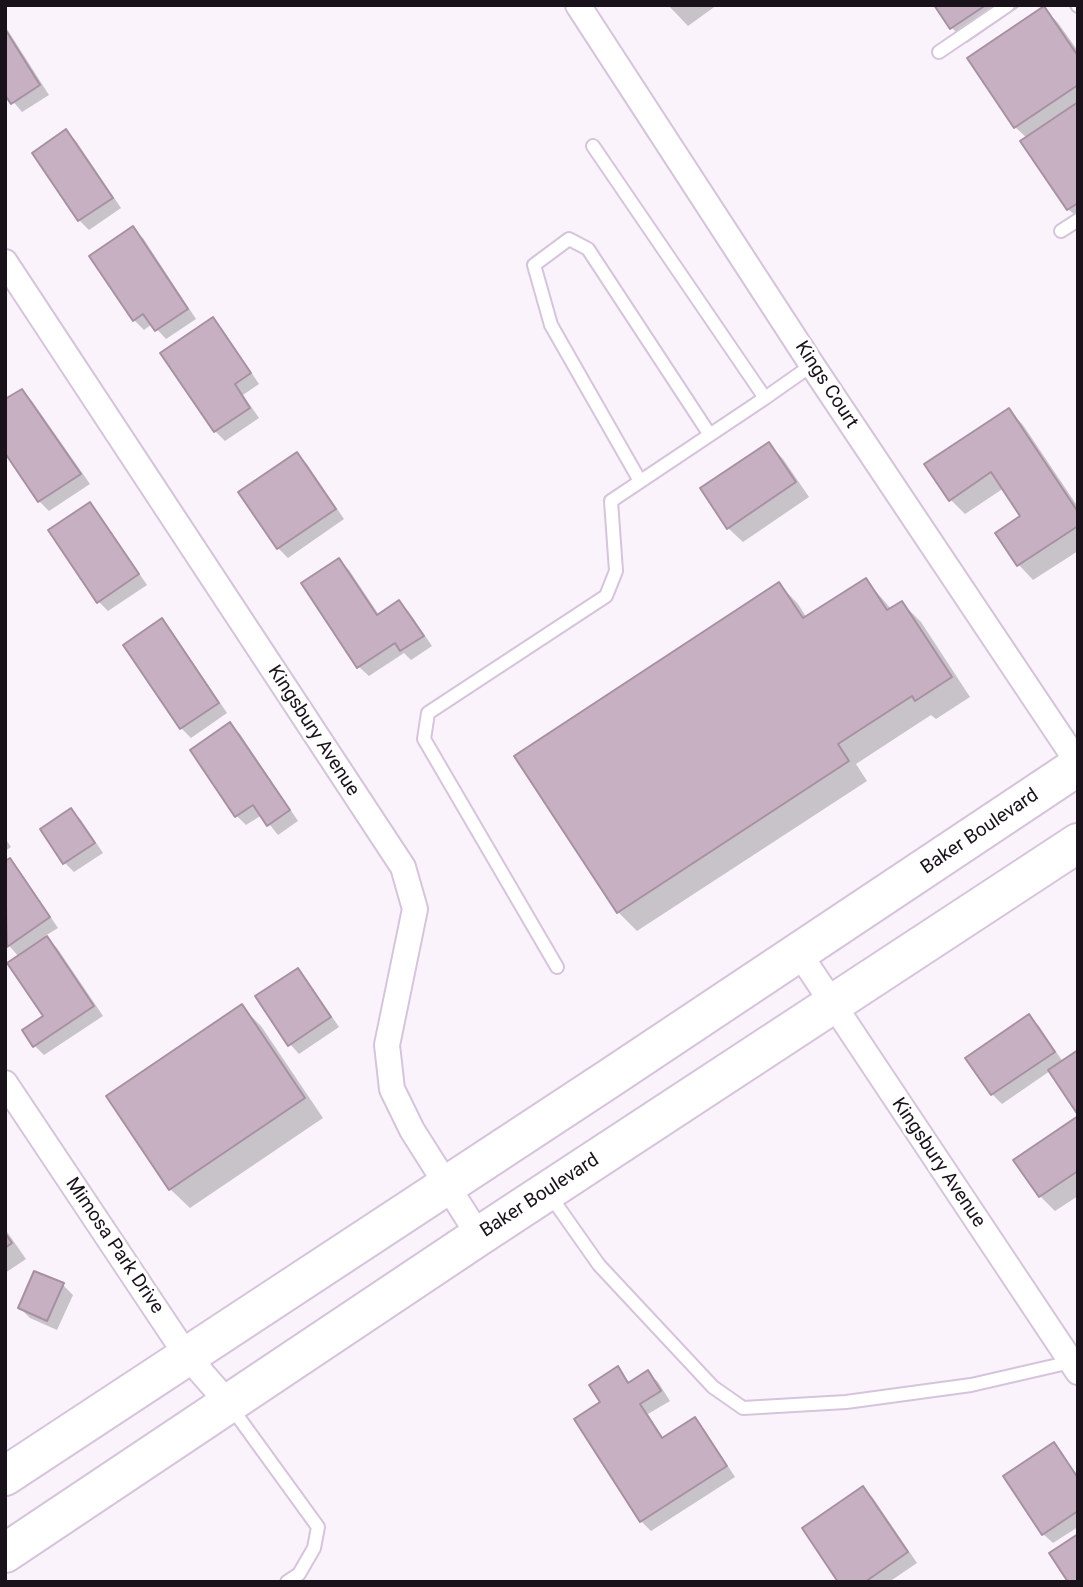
<!DOCTYPE html>
<style>
body{margin:0}
#map{position:relative;width:1083px;height:1587px;overflow:hidden;background:#faf3fc;font-family:Roboto,sans-serif}
canvas{display:block}
.frame{position:absolute;inset:0;border:7px solid #19121a;pointer-events:none}
</style>
<div id="map">
<canvas width="1083" height="1587"></canvas>
<div class="frame"></div>
</div>
<script>
const ctx = document.querySelector('canvas').getContext('2d');
ctx.lineJoin = 'round';
function fillPath(path, color) { ctx.fillStyle = color; ctx.fill(path, 'evenodd'); }
const toPath = rows => new Path2D(rows.map(r => 'M' + r).join(''));
function stroke(path, color, width, dash) { ctx.strokeStyle = color; ctx.lineWidth = width; ctx.lineCap = dash ? 'butt' : 'round'; ctx.setLineDash(dash || []); ctx.stroke(path); }
function write(font, color, halo, rows, align = 'center') {
  ctx.font = font + ' Roboto,sans-serif'; ctx.lineWidth = 6; ctx.setLineDash([]); ctx.textBaseline = 'middle'; ctx.strokeStyle = halo; ctx.fillStyle = color; for (const [text, x, y, turn = 0] of rows) {
    ctx.save(); ctx.translate(x, y); ctx.rotate((+turn || 0) * Math.PI / 180); ctx.textAlign = isNaN(turn) ? turn : align; if (halo) ctx.strokeText(text, 0, 0); ctx.fillText(text, 0, 0); ctx.restore();
  }
}
const shadow = toPath([
 [668,5,717,5,688,26],
 [937,5,1022,5,967,43,952,28],
 [1044,8,1058,23,1078,51,1078,218,1068,209,1027,138,1015,127],
 [5,26,49,95,22,112,5,92],
 [66,131,76,141,121,208,89,230,79,220],
 [133,229,143,238,196,319,166,339,152,324,144,330,134,320],
 [213,319,222,329,259,384,243,395,259,418,225,441,215,431],
 [22,391,32,401,90,484,49,511,39,501],
 [1009,410,1023,425,1078,507,1078,551,1033,580,1019,565,997,533,1023,516,1004,488,965,514,950,499],
 [769,444,783,459,809,497,743,542,728,528],
 [297,454,307,464,344,519,288,558,278,548],
 [90,504,99,514,147,585,108,611,98,601],
 [339,560,349,570,379,615,399,602,409,612,432,646,411,660,404,653,369,676,359,667],
 [866,580,892,610,902,603,921,622,970,697,936,719,931,715,856,764,867,781,637,931,618,912,779,584,798,604,807,618],
 [161,621,171,630,227,713,191,738,181,728],
 [230,725,240,734,298,821,278,835,262,815,246,825,237,816],
 [71,810,81,820,103,853,74,872,65,863],
 [5,838,11,847,5,851],
 [9,860,19,870,58,928,45,936,57,948,103,1016,44,1055,35,1046,45,1016,19,957,5,941,5,863],
 [298,970,307,980,339,1027,299,1054,290,1044],
 [242,1007,261,1026,323,1118,190,1208,170,1189],
 [1029,1017,1039,1026,1063,1062,1002,1104,992,1094],
 [1078,1118,1078,1196,1055,1211,1040,1196,1016,1160],
 [5,1229,26,1259,5,1273],
 [63,1285,73,1295,57,1330,30,1318,20,1308],
 [617,1369,631,1384,648,1373,658,1382,670,1401,648,1414,664,1439,695,1419,704,1429,735,1477,651,1531,641,1521,602,1403],
 [1053,1444,1078,1476,1078,1527,1053,1543,1043,1534],
 [863,1488,873,1498,917,1563,889,1582,840,1582]
]);
const building = toPath([
 [934,5,986,5,950,29,934,5],
 [1044,6,1078,56,1078,85,1014,128,967,58,1044,6],
 [5,29,40,85,11,104,5,95,5,29],
 [1078,102,1078,203,1067,210,1020,141,1078,102],
 [66,129,113,198,78,221,32,153,66,129],
 [133,226,188,309,155,331,143,314,133,321,89,256,133,226],
 [213,317,251,373,235,384,250,408,214,432,160,353,213,317],
 [22,389,81,474,38,502,5,453,5,399,22,389],
 [1009,408,1078,512,1078,526,1017,566,995,533,1020,516,991,472,949,501,924,464,1009,408],
 [769,442,796,482,727,529,700,488,769,442],
 [297,452,336,509,277,549,238,492,297,452],
 [90,502,139,574,97,603,48,530,90,502],
 [339,558,377,615,399,600,424,636,400,651,395,643,357,668,301,583,339,558],
 [866,578,887,610,902,601,952,677,915,701,912,696,838,744,849,761,617,913,514,756,779,582,803,618,866,578],
 [162,618,219,703,180,729,123,645,162,618],
 [230,722,290,810,267,826,253,805,235,817,190,750,230,722],
 [71,808,95,843,63,864,40,829,71,808],
 [10,858,50,917,7,947,5,861,10,858],
 [47,936,94,1006,33,1047,22,1030,43,1016,7,963,47,936],
 [298,968,331,1017,288,1046,255,996,298,968],
 [242,1004,305,1098,169,1190,106,1096,242,1004],
 [1029,1014,1055,1052,991,1095,965,1058,1029,1014],
 [1078,1050,1078,1115,1048,1070,1078,1050],
 [1078,1116,1078,1171,1039,1197,1013,1160,1078,1116],
 [5,1233,12,1243,5,1248,5,1233],
 [34,1271,64,1283,47,1321,18,1308,34,1271],
 [618,1366,628,1383,648,1370,661,1391,640,1404,662,1438,695,1417,727,1466,640,1522,574,1419,600,1402,589,1385,618,1366],
 [1054,1442,1078,1478,1078,1511,1042,1535,1003,1476,1054,1442],
 [863,1486,908,1552,865,1582,838,1582,802,1528,863,1486],
 [1078,1534,1078,1582,1068,1582,1049,1553,1078,1534]
]);
const service = toPath([
 [1077,5,1078,6],
 [939,52,1008,5],
 [593,146,765,398],
 [1061,231,1078,220],
 [640,481,551,325,534,265,569,239,588,249,710,435],
 [557,967,424,739,428,713,606,596,616,571,611,501,765,398,812,365],
 [549,1194,599,1265,713,1387,743,1408,846,1402,971,1385,1071,1362],
 [231,1407,318,1527,314,1548,299,1574,287,1582]
]);
const minor = toPath([
 [578,5,812,365,1078,763],
 [5,262,403,867,415,909,387,1045,392,1089,412,1130,479,1236],
 [799,953,1078,1372],
 [5,1083,187,1356,229,1404]
]);
const primary = toPath([
 [5,1476,610,1078,1078,766],
 [5,1553,479,1236,1078,843]
]);
const streetNames = [
 ["Kings Court",826,385,57],
 ["Kingsbury Avenue",313,731,57],
 ["Baker Boulevard",980,832,-34],
 ["Kingsbury Avenue",938,1163,56],
 ["Baker Boulevard",540,1196,-33],
 ["Mimosa Park Drive",114,1246,56]
];
fillPath(shadow, '#0003');
fillPath(building, '#c8b0c3');
stroke(building, '#a790a2', 2);
stroke(service, '#d6c4dc', 16);
stroke(minor, '#d6c4dc', 28);
stroke(primary, '#d6c4dc', 42);
stroke(service, '#fff', 12);
stroke(minor, '#fff', 24);
stroke(primary, '#fff', 38);
write('19px', '#19121a', '#fff', streetNames);
</script>
